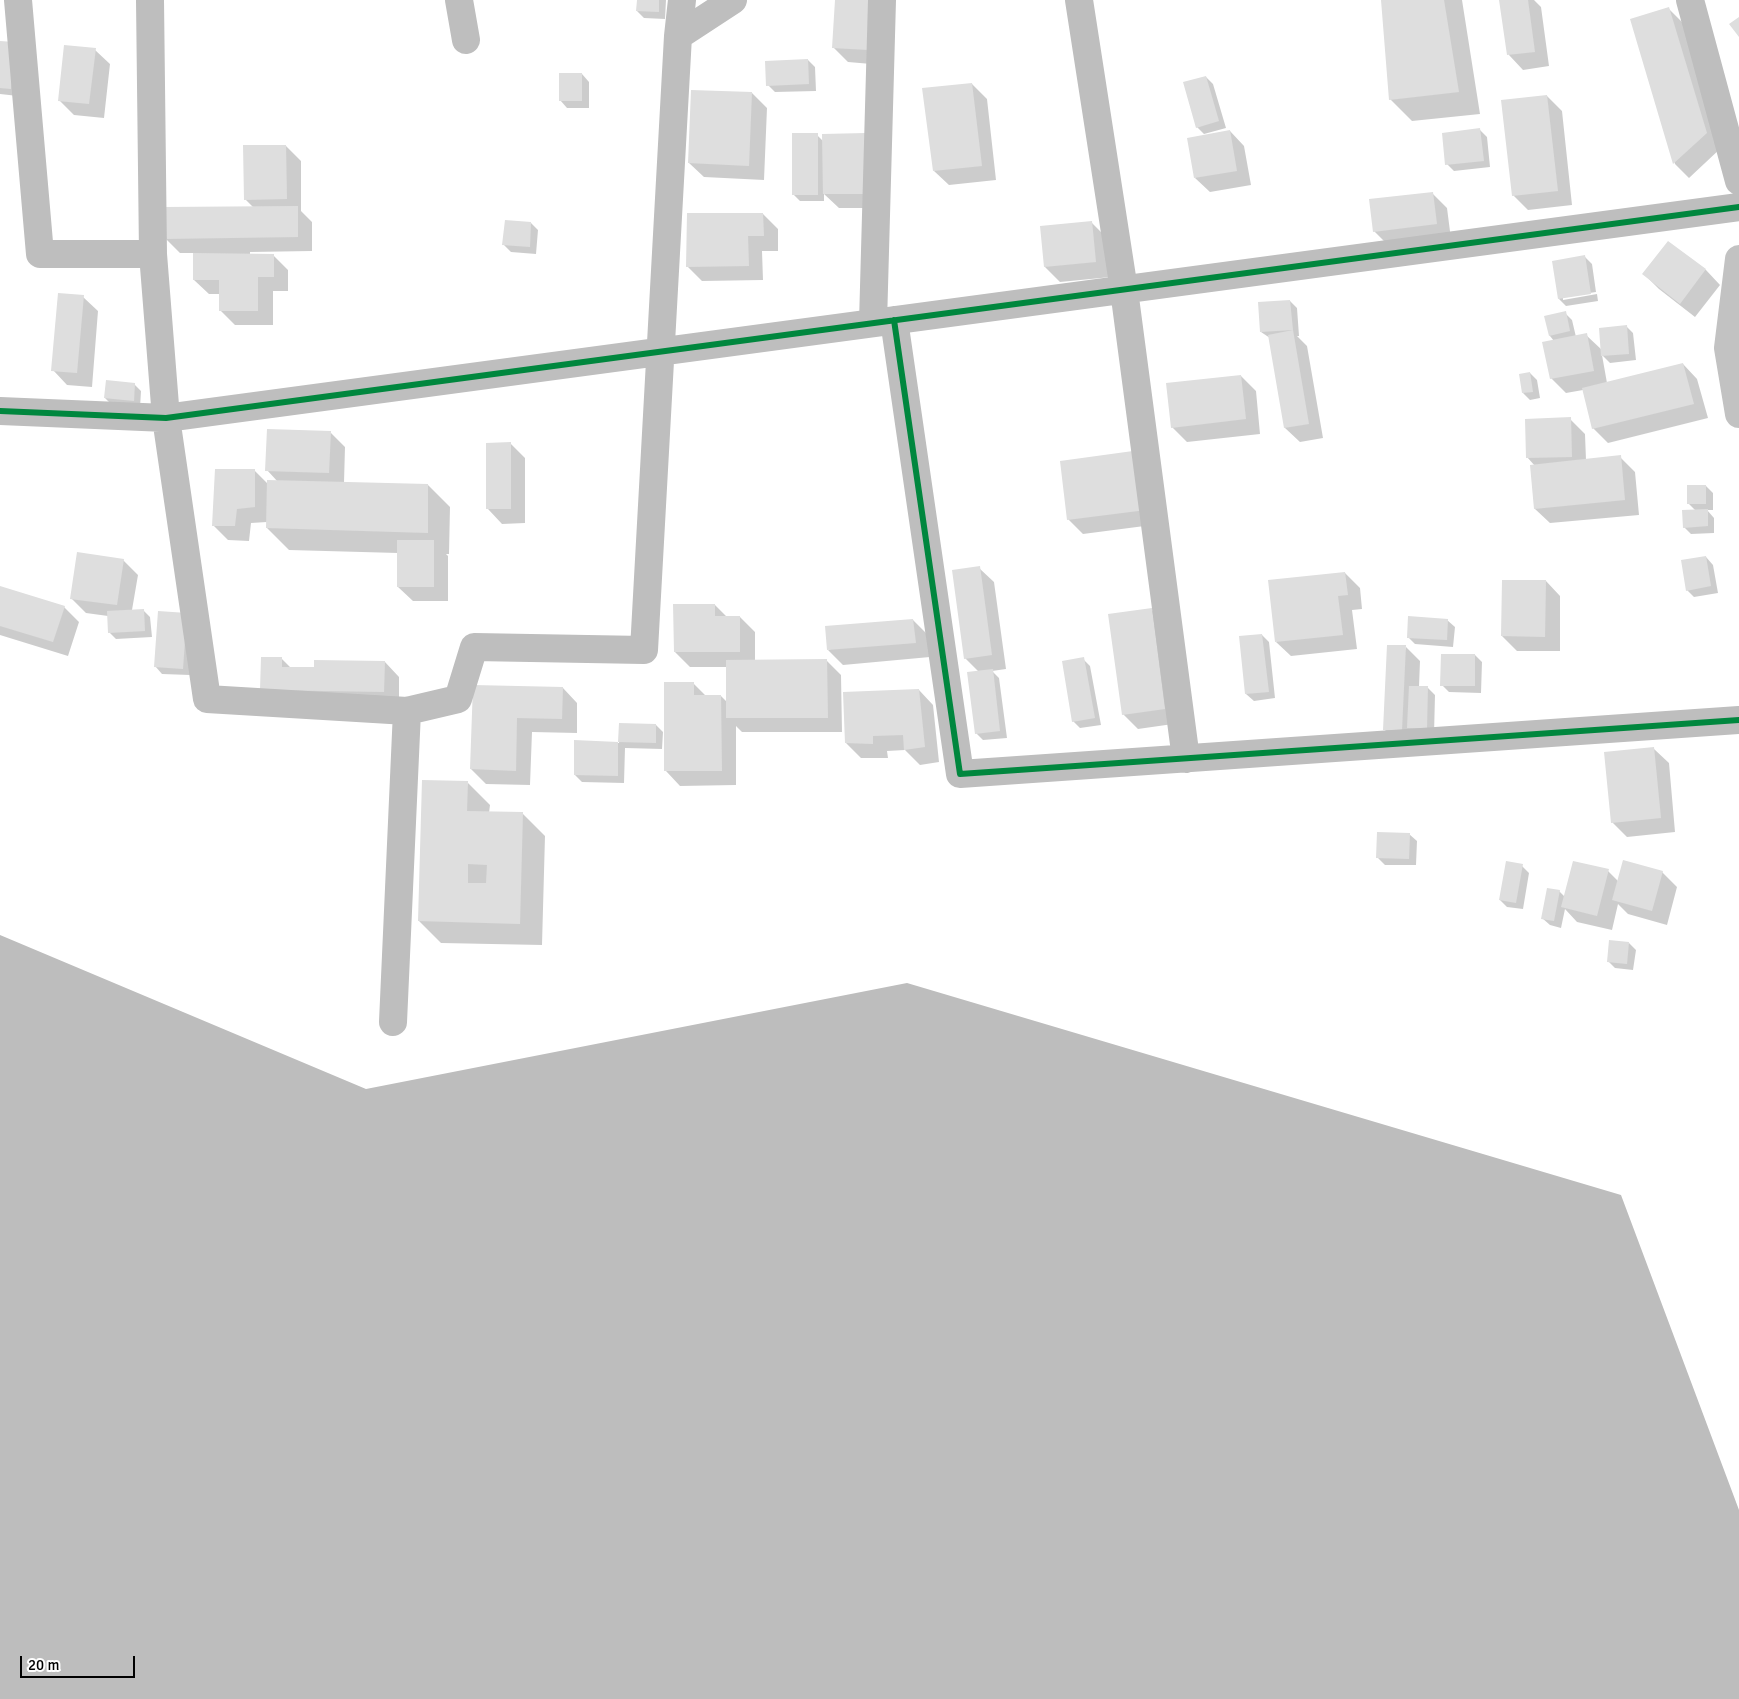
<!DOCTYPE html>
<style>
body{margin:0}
#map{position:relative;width:1739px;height:1699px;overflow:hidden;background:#fff;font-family:Signika,sans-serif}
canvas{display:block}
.scale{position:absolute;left:20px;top:1656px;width:115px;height:22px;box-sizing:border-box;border:2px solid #000;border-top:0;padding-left:6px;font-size:15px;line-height:18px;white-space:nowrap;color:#000;-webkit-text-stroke:4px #fff;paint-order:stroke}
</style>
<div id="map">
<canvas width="1739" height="1699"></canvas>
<div class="scale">20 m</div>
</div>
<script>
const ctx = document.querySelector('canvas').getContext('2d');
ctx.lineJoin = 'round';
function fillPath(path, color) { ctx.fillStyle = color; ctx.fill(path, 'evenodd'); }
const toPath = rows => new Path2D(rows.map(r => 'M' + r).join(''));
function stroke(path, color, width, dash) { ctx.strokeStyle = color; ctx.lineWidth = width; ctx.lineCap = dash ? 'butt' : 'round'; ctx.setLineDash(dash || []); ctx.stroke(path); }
const water = toPath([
 [0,935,366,1089,907,983,1621,1195,1739,1510,1739,1699,0,1699]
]);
const shadow = toPath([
 [638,0,666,0,665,19,644,18,637,11],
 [836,0,883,65,848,62,833,47],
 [1382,0,1462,0,1480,114,1412,121,1390,99],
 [1501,0,1534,0,1541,7,1549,66,1523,70,1509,55],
 [1669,9,1683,23,1721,148,1689,178,1675,164,1631,20],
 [0,42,18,96,0,94],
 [95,50,110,64,104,118,74,115,60,101],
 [808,60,815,67,816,91,775,92,768,85],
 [582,74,589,82,589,108,567,108,560,100],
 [1206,77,1213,84,1226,128,1204,134,1197,127],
 [972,84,987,99,996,180,949,185,934,171],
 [752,93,767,108,764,180,704,177,689,163],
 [1547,96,1562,111,1572,205,1528,210,1513,195],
 [1480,130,1487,137,1490,167,1454,171,1447,164],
 [1230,131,1244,146,1251,185,1210,192,1195,178],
 [817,135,823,141,881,208,839,208,824,194,824,201,800,201,793,194],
 [286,146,301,161,301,211,312,222,312,251,250,252,250,255,273,255,288,270,288,291,273,291,273,325,235,325,220,310,220,294,209,294,194,280,194,253,180,253,165,238,254,208,245,199],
 [1432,193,1447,208,1451,239,1389,246,1374,231],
 [763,214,778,229,778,251,762,251,763,280,702,281,687,266],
 [531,223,538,230,536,254,511,252,504,245],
 [1092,223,1106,237,1111,277,1060,282,1045,267,1041,227],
 [1669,243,1706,270,1720,285,1695,317,1659,289,1644,274],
 [1585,257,1592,264,1596,292,1563,297,1563,300,1597,294,1598,301,1566,306,1559,299],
 [83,297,98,311,92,387,67,385,53,370],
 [1290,301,1297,308,1299,336,1297,336,1307,346,1323,438,1300,442,1285,428,1270,338,1261,332],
 [1565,313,1572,320,1576,337,1586,335,1602,350,1626,326,1633,333,1636,360,1610,363,1602,355,1607,383,1683,364,1697,379,1708,418,1608,443,1593,428,1583,390,1566,393,1551,378,1554,341,1550,336,1546,317],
 [1530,373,1537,380,1540,398,1530,400,1523,393],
 [1241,376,1256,391,1260,434,1187,442,1172,427],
 [134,384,141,391,140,408,112,405,105,398],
 [1570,419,1585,434,1586,460,1620,457,1635,472,1639,515,1550,523,1535,509,1535,466,1527,457],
 [331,433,345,447,344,483,428,485,450,507,449,554,446,554,448,556,448,601,413,601,398,587,398,553,289,550,267,528,267,522,251,523,249,541,228,540,213,525,254,470,268,484,278,482,267,470],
 [510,443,525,458,525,523,502,524,488,509],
 [1133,452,1160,524,1083,534,1068,519],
 [1706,486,1713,493,1713,510,1707,510,1714,518,1714,533,1691,534,1684,527,1696,511,1688,503],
 [1706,557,1713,565,1718,593,1694,597,1687,590],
 [123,560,138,575,132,610,143,610,150,617,152,637,116,639,109,632,108,616,86,613,71,598],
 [979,568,994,582,1006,669,992,671,999,678,1007,738,983,740,976,733,979,672,965,658],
 [1345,573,1360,588,1362,609,1352,610,1357,649,1291,656,1276,642],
 [1546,581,1560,596,1560,651,1517,651,1502,636],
 [0,587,64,607,79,622,68,656,0,635],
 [715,605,727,617,740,617,755,632,755,661,827,661,841,675,842,732,742,732,736,726,736,785,680,786,666,771,693,683,706,696,721,696,727,702,727,667,690,667,675,652],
 [1151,609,1166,624,1180,723,1138,729,1123,714],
 [186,614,190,675,162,674,155,666],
 [913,620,928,635,930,657,843,665,828,650],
 [1447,620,1455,627,1453,647,1415,644,1408,637],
 [1262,635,1269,642,1275,698,1254,701,1246,694],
 [1406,647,1420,661,1419,687,1428,688,1435,695,1434,735,1399,744,1384,729],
 [1475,655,1482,662,1481,693,1449,692,1442,685],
 [281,658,292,669,385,662,399,677,399,706,276,704],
 [1083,659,1090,666,1101,725,1080,728,1073,721],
 [474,686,563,688,577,703,577,733,532,732,530,785,486,784,471,769],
 [919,690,933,705,939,762,920,765,905,750,887,751,888,758,861,758,846,743],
 [620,724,656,725,663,732,662,749,625,748,624,783,582,782,575,775,576,742,619,743],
 [1654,749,1669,763,1675,832,1627,837,1612,822],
 [468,783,490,805,489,813,523,814,545,836,542,945,441,943,419,921],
 [1409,834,1417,841,1416,865,1385,865,1378,858],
 [1522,866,1529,873,1523,909,1507,907,1500,900],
 [1608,871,1618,881,1662,872,1677,887,1667,925,1628,914,1618,904,1612,930,1577,922,1565,909,1561,928,1550,925,1542,918,1559,891,1565,897],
 [1629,943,1636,950,1633,970,1615,968,1608,961]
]);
const building = toPath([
 [637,0,659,0,659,12,636,11],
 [835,0,872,0,869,50,832,48],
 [1381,0,1444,0,1459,92,1389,100],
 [1499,0,1528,0,1535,52,1507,55],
 [1669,7,1707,133,1673,164,1630,19],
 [1739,17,1739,37,1729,24],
 [0,41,14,42,11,89,0,88],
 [64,45,96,48,89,104,58,101],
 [808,59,809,84,766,86,765,61],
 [559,73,582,73,582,101,559,101],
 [1206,76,1219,121,1196,128,1183,82],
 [972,83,982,166,933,171,922,88],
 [691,90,752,92,749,166,688,163],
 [1547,95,1558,191,1512,196,1501,100],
 [1480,128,1484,161,1445,165,1442,133],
 [1230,130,1237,171,1194,178,1187,138],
 [792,133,818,133,818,195,792,195],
 [866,133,867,194,823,194,822,134],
 [243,145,286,145,287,199,244,200],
 [1433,192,1437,224,1373,232,1369,199],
 [298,206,298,237,164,239,163,207],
 [687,213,763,213,764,236,748,236,749,266,686,267],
 [505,220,531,222,530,247,502,245],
 [1092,221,1096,262,1044,267,1040,226],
 [1668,241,1706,269,1680,304,1642,274],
 [193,253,274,254,274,277,258,277,258,311,219,311,219,280,193,280],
 [1585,255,1591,294,1558,299,1552,261],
 [58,293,84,295,77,373,51,371],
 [1290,300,1293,330,1260,332,1258,302],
 [1566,311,1570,331,1549,336,1544,316],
 [1627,325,1629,354,1601,356,1599,328],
 [1293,330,1309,424,1284,428,1268,335],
 [1587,333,1594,371,1550,379,1542,342],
 [1683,363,1694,404,1592,429,1582,388],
 [1530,372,1533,392,1522,393,1519,374],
 [1241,375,1246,419,1171,428,1166,383],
 [106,380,135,383,134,401,104,398],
 [1571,417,1572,457,1526,458,1525,419],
 [267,429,331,431,329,473,265,471],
 [511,442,511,509,486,509,486,443],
 [1133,451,1146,510,1067,520,1060,461],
 [1621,455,1625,500,1534,509,1530,465],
 [215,469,255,469,255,507,237,509,235,526,212,526],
 [267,480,428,484,428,533,266,528],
 [1687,485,1706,485,1706,504,1687,504],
 [1708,509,1708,526,1683,528,1682,510],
 [397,540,434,540,434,587,397,587],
 [77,552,124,559,117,605,70,599],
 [1706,556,1711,586,1686,591,1681,560],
 [980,566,992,655,964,659,952,570],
 [1345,572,1348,595,1338,596,1343,635,1275,642,1268,580],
 [1502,580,1546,580,1545,637,1501,636],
 [0,586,65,606,53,642,0,626],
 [673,604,715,604,715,616,740,616,740,652,674,652],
 [1152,608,1165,709,1122,715,1108,614],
 [144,609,145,631,108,633,107,611],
 [158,611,187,613,183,669,154,667],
 [1408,616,1448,619,1447,640,1407,638],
 [913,619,916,643,827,650,825,626],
 [1262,634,1269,692,1245,694,1239,636],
 [1387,645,1406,645,1402,730,1383,730],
 [1441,654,1475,654,1475,686,1440,686],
 [261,657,282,657,282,667,314,667,314,660,385,661,384,692,260,690],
 [1084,657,1095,718,1072,722,1062,661],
 [827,659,828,718,726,718,726,660],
 [993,669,1000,731,975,734,967,672],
 [664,682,694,682,694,695,721,695,722,771,664,771],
 [473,685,563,687,562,719,517,718,516,771,470,769],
 [1409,686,1428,686,1427,728,1407,728],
 [919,689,925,747,904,750,903,735,873,736,873,744,845,743,843,692],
 [619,723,656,724,656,743,618,742,618,776,574,775,574,740,618,742],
 [1654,747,1661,818,1611,823,1604,752],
 [422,780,468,781,467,811,523,812,520,924,418,921],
 [468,864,487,865,486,883,468,883],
 [1377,832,1410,833,1409,859,1376,858],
 [1623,860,1663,871,1652,911,1612,900],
 [1506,861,1523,864,1516,903,1499,900],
 [1573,861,1609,869,1597,916,1561,907],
 [1547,888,1560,890,1554,921,1541,919],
 [1609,940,1629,942,1627,964,1607,962]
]);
const street = toPath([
 [18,0,40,254,153,254],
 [150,0,153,254,166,418,207,699,407,711,393,1022],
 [459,0,466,40],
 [1079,0,1124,290,1186,759],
 [1690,0,1739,181],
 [678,36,733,0],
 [894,320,960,774,1739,720],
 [873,323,882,0],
 [0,411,166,418,1739,207],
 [407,711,458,699,474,647,644,650,678,36,682,0]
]);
const secondary = toPath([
 [1739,259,1728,348,1739,414]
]);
const cycleway = toPath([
 [894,320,960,774,1739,720],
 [0,411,166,418,1739,207]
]);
fillPath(water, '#bdbdbd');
fillPath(shadow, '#0003');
fillPath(building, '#dedede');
stroke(street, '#bebebe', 28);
stroke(secondary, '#c2c2c2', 28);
stroke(cycleway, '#00873e', 6);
</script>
